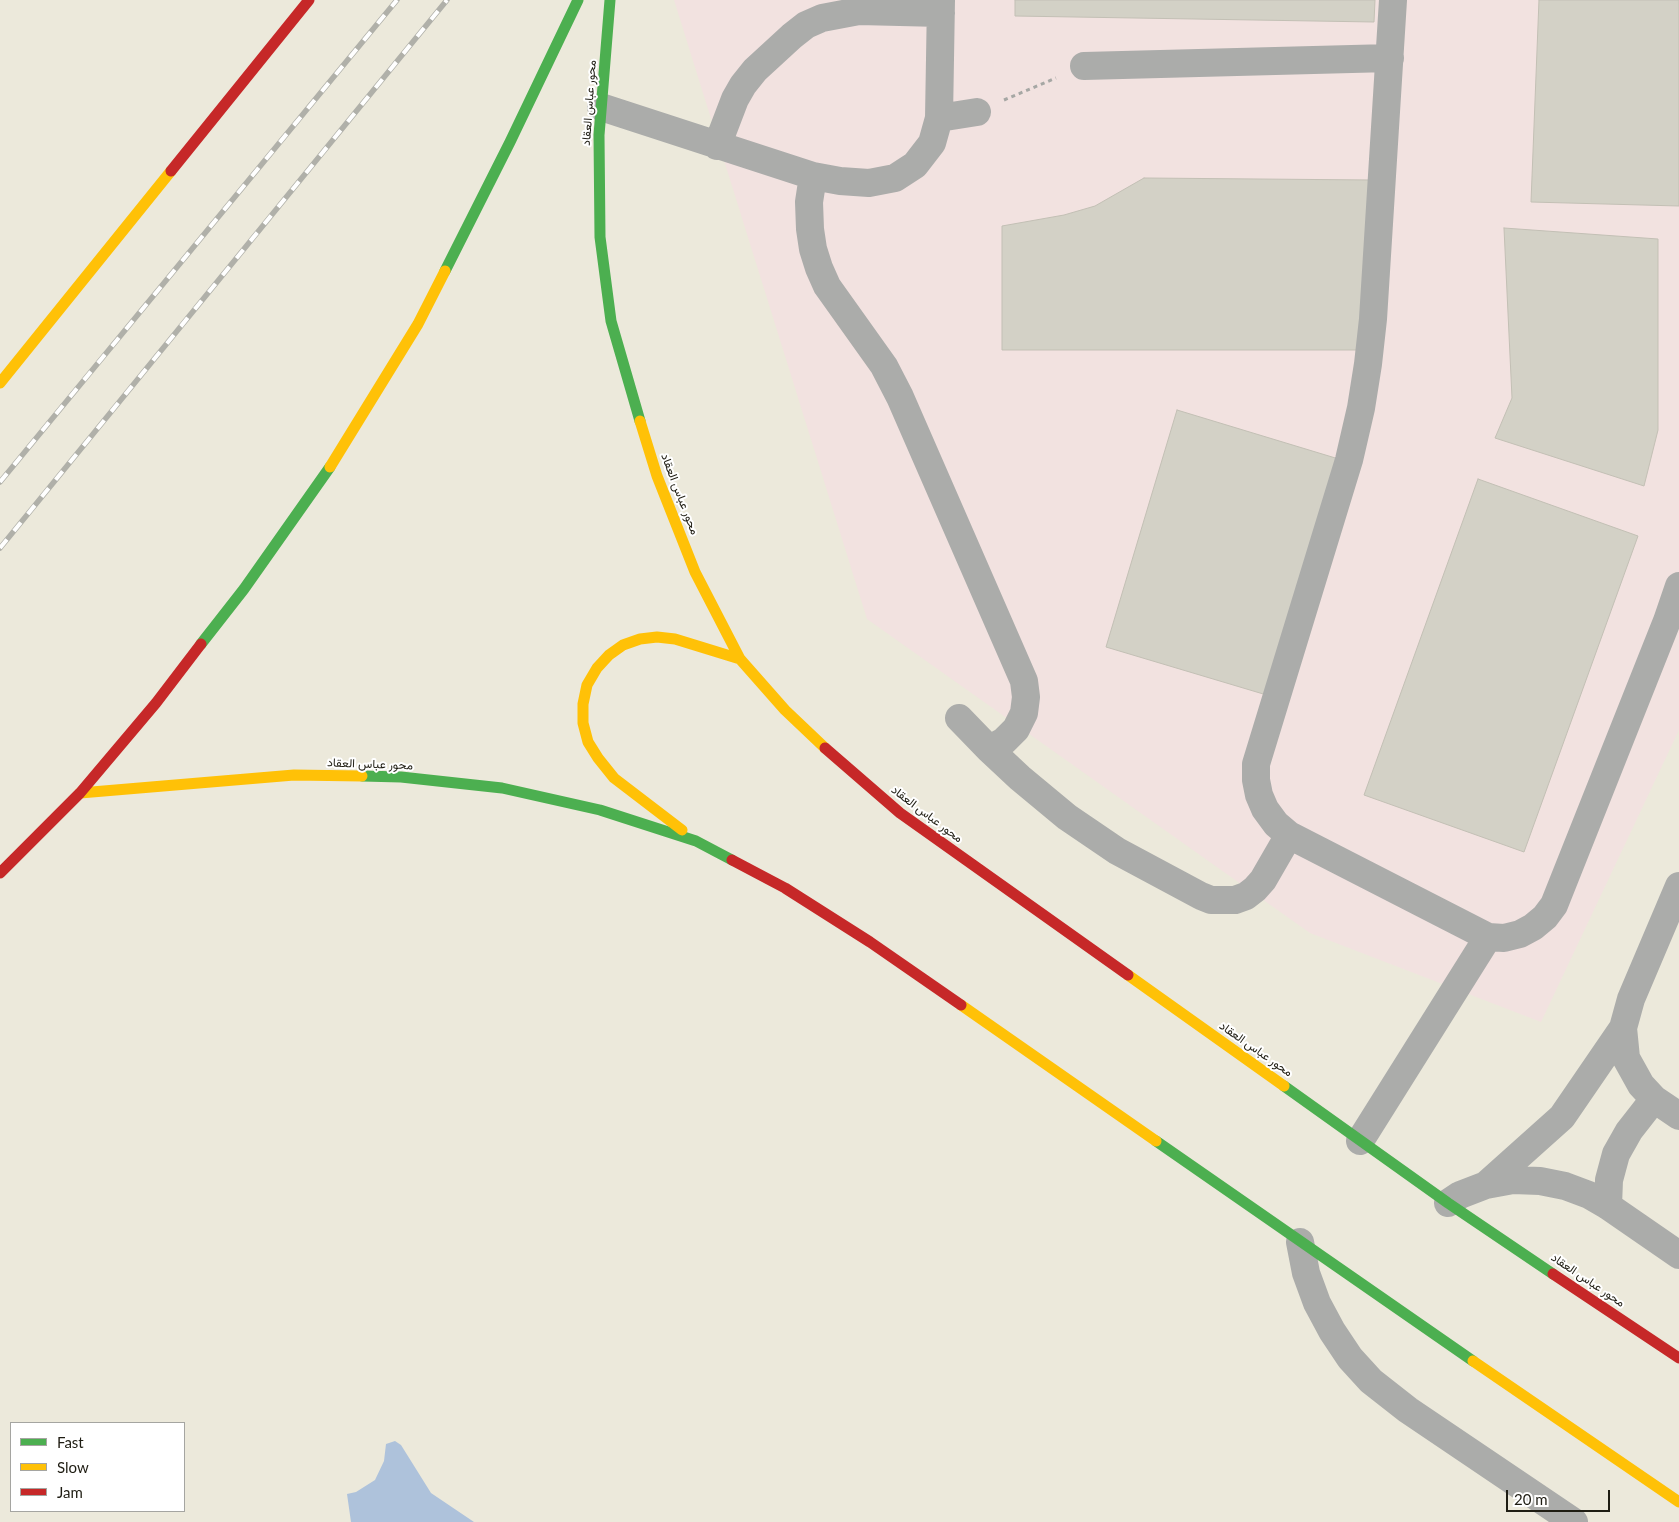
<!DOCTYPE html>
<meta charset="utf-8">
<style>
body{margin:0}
#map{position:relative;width:1679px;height:1522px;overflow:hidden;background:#ece9db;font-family:Lato,sans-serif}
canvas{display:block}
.legend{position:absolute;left:10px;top:1422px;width:175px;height:90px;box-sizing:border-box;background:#fff;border:1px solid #a5a5a1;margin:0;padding:6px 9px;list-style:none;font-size:15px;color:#1f1d13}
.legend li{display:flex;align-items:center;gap:10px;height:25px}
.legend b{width:25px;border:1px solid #a5a5a1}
.scale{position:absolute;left:1506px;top:1490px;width:104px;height:22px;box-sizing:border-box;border:2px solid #1f1d13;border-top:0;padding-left:6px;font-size:15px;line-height:18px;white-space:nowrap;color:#1f1d13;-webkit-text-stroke:4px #fff;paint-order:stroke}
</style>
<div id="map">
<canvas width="1679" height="1522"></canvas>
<ul class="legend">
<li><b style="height:6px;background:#4caf50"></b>Fast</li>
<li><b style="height:6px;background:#ffc107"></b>Slow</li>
<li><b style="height:6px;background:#c62828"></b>Jam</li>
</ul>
<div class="scale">20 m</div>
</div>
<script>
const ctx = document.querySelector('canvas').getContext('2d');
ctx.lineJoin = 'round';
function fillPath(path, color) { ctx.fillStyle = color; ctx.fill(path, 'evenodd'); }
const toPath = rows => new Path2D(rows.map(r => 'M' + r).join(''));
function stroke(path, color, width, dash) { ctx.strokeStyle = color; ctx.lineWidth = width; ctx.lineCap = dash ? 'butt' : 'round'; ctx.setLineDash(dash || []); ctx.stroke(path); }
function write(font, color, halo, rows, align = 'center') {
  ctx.font = font + ' Lato,Vazirmatn,sans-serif'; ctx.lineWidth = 4; ctx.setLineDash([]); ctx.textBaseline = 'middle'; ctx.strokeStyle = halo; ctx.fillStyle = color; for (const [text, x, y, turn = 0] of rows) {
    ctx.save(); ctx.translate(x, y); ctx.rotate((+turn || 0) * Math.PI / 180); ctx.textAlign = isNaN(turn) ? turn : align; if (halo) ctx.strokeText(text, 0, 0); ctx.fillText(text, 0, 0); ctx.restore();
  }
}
const commercial = toPath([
 [674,0,1679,0,1679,730,1541,1022,1310,933,867,619]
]);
const water = toPath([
 [395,1441,401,1445,431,1493,474,1522,351,1522,347,1494,356,1492,375,1480,384,1461,386,1444]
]);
const building = toPath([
 [1015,0,1375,0,1374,22,1015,16,1015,0],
 [1539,0,1679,0,1679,206,1531,202,1539,0],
 [1144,178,1371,180,1361,350,1002,350,1002,226,1064,215,1095,206,1144,178],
 [1504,228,1658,239,1658,430,1644,486,1495,438,1512,398,1504,228],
 [1177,410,1342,460,1270,696,1106,647,1177,410],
 [1478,479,1638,536,1524,852,1364,795,1478,479]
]);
const path = toPath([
 [1004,100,1056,78]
]);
const street = toPath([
 [1393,0,1373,319,1368,364,1361,408,1349,460,1256,764,1256,780,1259,795,1265,809,1276,824,1289,835,1488,937,1504,938,1520,934,1533,927,1545,917,1554,905,1667,621,1679,586],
 [1084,66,1390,58],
 [601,107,813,176,840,181,869,183,895,178,915,165,932,143,939,118,941,0],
 [939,118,977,112],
 [717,146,735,99,743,85,755,70,792,36,806,25,822,18,859,11,941,13],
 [813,176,809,202,810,229,813,249,819,268,827,286,884,366,900,397,1024,681,1026,697,1024,713,1016,729,1004,741,989,749],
 [959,718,989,749,1020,778,1067,817,1117,851,1201,896,1211,900,1235,900,1246,896,1255,889,1263,880,1289,835],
 [1679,886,1631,999,1623,1028,1626,1058,1641,1085,1654,1099,1679,1116],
 [1360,1141,1488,937],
 [1486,1185,1562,1117,1623,1028],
 [1448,1203,1460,1195,1486,1185,1513,1180,1540,1181,1565,1186,1589,1195,1608,1206,1679,1255],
 [1608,1206,1609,1180,1616,1154,1629,1131,1654,1099],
 [1300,1242,1306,1273,1317,1303,1332,1331,1350,1358,1371,1381,1408,1410,1574,1522]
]);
const fast = toPath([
 [610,0,599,135,600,237,611,321,640,421],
 [445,271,510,142,578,0],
 [201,644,244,589,330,467],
 [362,776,401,777,502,788,600,810,696,841,732,860],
 [1284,1086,1448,1203,1553,1274],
 [1156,1141,1473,1361]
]);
const slow = toPath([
 [0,383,171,171],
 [640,421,657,476,695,572,740,659,785,710,825,748],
 [330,467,418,324,445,271],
 [80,793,294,775,362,776],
 [682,830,614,778,598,758,588,742,583,723,583,704,587,685,597,668,609,655,623,645,640,639,657,637,675,639,740,659],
 [1128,975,1284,1086],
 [961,1005,1156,1141],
 [1473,1361,1679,1502]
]);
const jam = toPath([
 [171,171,309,0],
 [825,748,900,813,1128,975],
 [732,860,785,888,870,942,961,1005],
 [0,873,80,793,156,703,201,644],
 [1553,1274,1679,1358]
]);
const rail = toPath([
 [0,482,397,0],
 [0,548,447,0]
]);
const streetNames = [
 ["محور عباس العقاد",589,103,-86],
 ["محور عباس العقاد",680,494,69],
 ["محور عباس العقاد",370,764,2],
 ["محور عباس العقاد",927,814,37],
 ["محور عباس العقاد",1256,1049,35],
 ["محور عباس العقاد",1588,1280,34]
];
fillPath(commercial, '#f2e2e0');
fillPath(water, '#aec2db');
fillPath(building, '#d3d1c6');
stroke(building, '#c3c0b5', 1);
stroke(path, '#a6a7a4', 3, [4, 4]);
stroke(street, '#abacaa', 28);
stroke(fast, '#4caf50', 11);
stroke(slow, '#ffc107', 11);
stroke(jam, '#c62828', 11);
stroke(rail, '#b0b0a9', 5.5);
stroke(rail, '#fff', 4, [11]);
write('12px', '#1f1d13', '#fff', streetNames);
</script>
